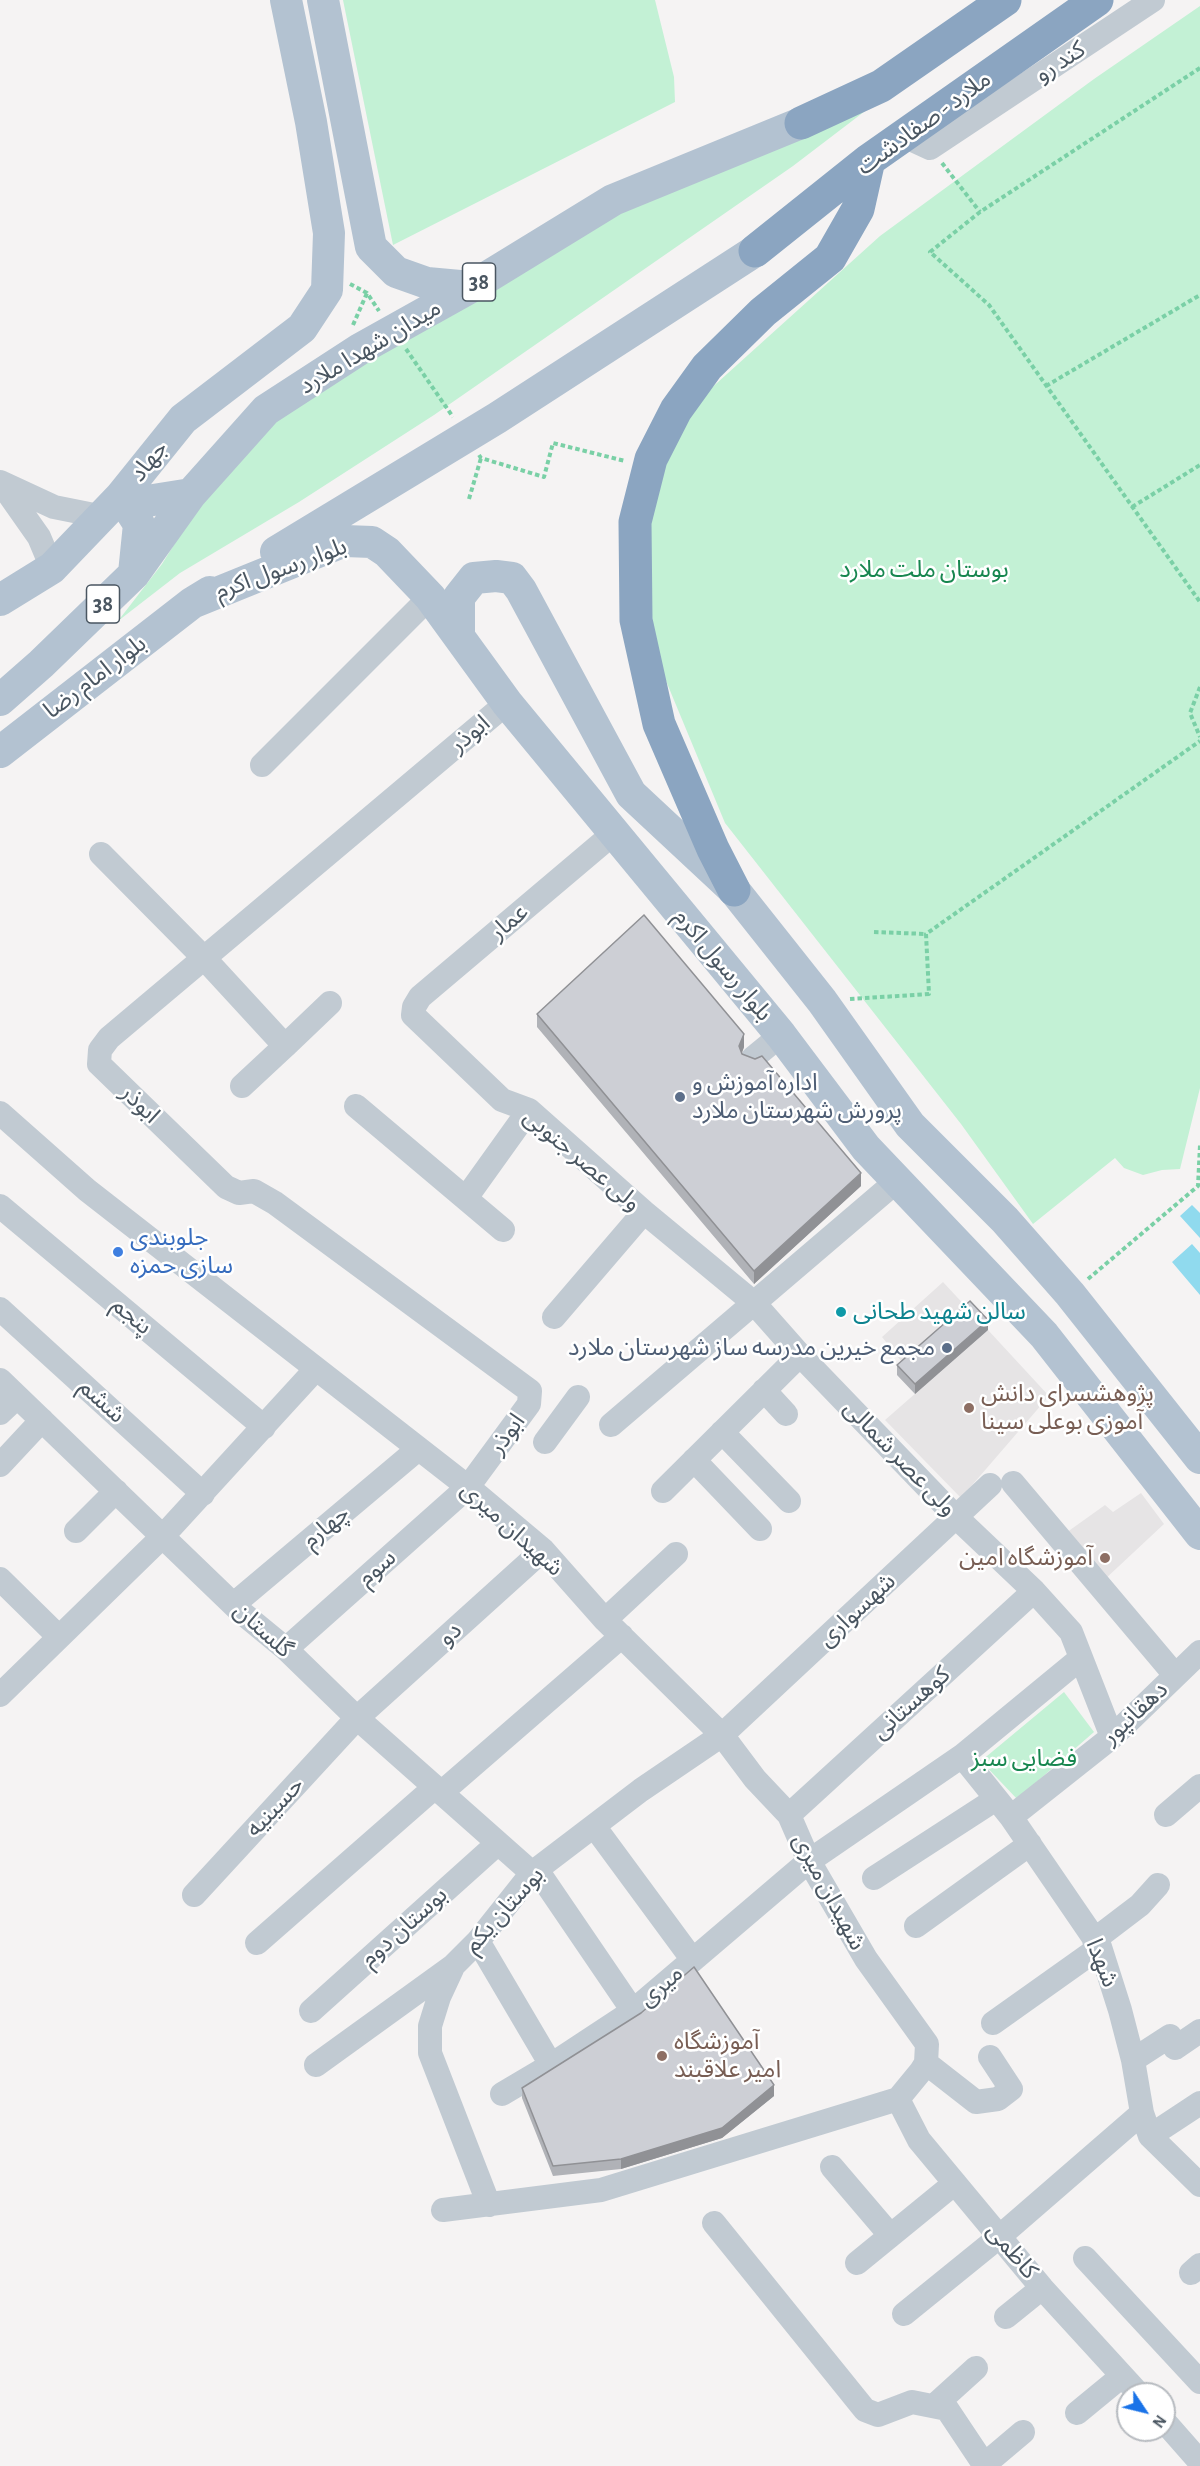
<!DOCTYPE html>
<meta charset="utf-8">
<style>
body{margin:0}
#map{position:relative;width:1200px;height:2466px;overflow:hidden;background:#f5f3f3;font-family:"Alegreya Sans",sans-serif}
canvas{display:block}
.north{position:absolute;left:1116px;top:2382px;width:60px;height:60px;box-sizing:border-box;background:#fff;border:2px solid #b7bbc0;border-radius:50%;rotate:125deg;font-size:16px;font-weight:700;line-height:24px;text-align:center;color:#4a5661}
.north::after{content:'';display:block;margin:auto;width:21px;height:27px;background:#1a73e8;clip-path:polygon(50% 0,100% 100%,50% 72%,0 100%)}
</style>
<div id="map">
<canvas width="1200" height="2466"></canvas>
<div class="north">N</div>
</div>
<script>
const ctx = document.querySelector('canvas').getContext('2d');
ctx.lineJoin = 'round';
function fillPath(path, color) { ctx.fillStyle = color; ctx.fill(path, 'evenodd'); }
const toPath = rows => new Path2D(rows.map(r => 'M' + r).join(''));
function stroke(path, color, width, dash) { ctx.strokeStyle = color; ctx.lineWidth = width; ctx.lineCap = dash ? 'butt' : 'round'; ctx.setLineDash(dash || []); ctx.stroke(path); }
function write(font, color, halo, rows, align = 'center') {
  ctx.font = font + ' "Alegreya Sans","Noto Sans Arabic",sans-serif'; ctx.lineWidth = 5; ctx.setLineDash([]); ctx.textBaseline = 'middle'; ctx.strokeStyle = halo; ctx.fillStyle = color; for (const [text, x, y, turn = 0] of rows) {
    ctx.save(); ctx.translate(x, y); ctx.rotate((+turn || 0) * Math.PI / 180); ctx.textAlign = isNaN(turn) ? turn : align; if (halo) ctx.strokeText(text, 0, 0); ctx.fillText(text, 0, 0); ctx.restore();
  }
}
const education = toPath([
 [943,1282,970,1311,906,1367,882,1337],
 [988,1330,1049,1396,961,1498,885,1420],
 [1141,1493,1164,1524,1103,1581,1063,1535,1105,1505,1113,1512]
]);
const green = toPath([
 [343,0,655,0,674,77,675,102,393,245],
 [1200,6,1200,1088,1180,1169,1162,1170,1143,1175,1124,1168,1115,1158,1033,1224,961,1124,725,823,659,664,643,558,651,495,697,401,880,236,1094,79],
 [873,105,793,166,434,415,299,502,180,573,118,621,162,564,211,485,270,417,616,207],
 [1064,1692,1094,1732,1017,1799,981,1761]
]);
const water = toPath([
 [1192,1205,1200,1213,1200,1238,1180,1216],
 [1192,1244,1200,1253,1200,1295,1172,1262]
]);
const path = toPath([
 [1200,68,980,212,930,252,989,305,1200,602],
 [942,163,980,212],
 [350,284,367,293,379,311],
 [353,325,367,293],
 [406,349,453,417],
 [1046,386,1200,295],
 [479,455,481,458,544,477,553,443,625,461],
 [469,499,481,458],
 [1132,507,1200,465],
 [1200,687,1190,713,1200,737],
 [874,932,926,934],
 [850,999,929,994,926,934,1200,741],
 [1088,1279,1198,1186,1200,1145]
]);
const minor = toPath([
 [904,136,930,148,1153,0],
 [0,482,54,507,99,516],
 [1,483,39,537,52,568],
 [262,765,430,597],
 [614,833,420,997,414,1007,413,1015,502,1100,529,1110,644,1212,754,1303,800,1355,956,1517,1034,1591,1071,1632,1112,1737],
 [101,854,204,958,285,1046,242,1086],
 [285,1046,330,1003],
 [753,1058,781,1035],
 [356,1106,503,1230],
 [0,1113,87,1190,468,1487,543,1550,605,1620,722,1735,755,1779,789,1815,809,1861,866,1959,927,2044,926,2063,921,2071,898,2099],
 [466,1198,529,1110],
 [0,1206,264,1427],
 [0,1309,203,1494],
 [554,1317,644,1212],
 [0,1380,241,1612,286,1649,357,1718,532,1873],
 [764,1390,786,1414],
 [0,1413,17,1397],
 [611,1425,898,1180],
 [722,1432,789,1501],
 [545,1442,578,1397],
 [694,1460,760,1529],
 [0,1465,42,1420],
 [1013,1483,1175,1675],
 [663,1491,800,1355],
 [76,1531,116,1491],
 [0,1579,59,1637],
 [234,1604,417,1450],
 [605,1620,676,1554],
 [286,1649,468,1487,529,1404,530,1391,275,1203,254,1191,239,1193,226,1187,99,1064,100,1050,109,1038,507,703],
 [0,1695,163,1536,315,1370],
 [962,1756,1011,1817,1100,1947,1120,2010,1133,2060,1142,2113,1150,2136,1200,2185],
 [441,1793,622,1636],
 [789,1815,1034,1591],
 [1166,1815,1200,1786],
 [1011,1817,1112,1737,1200,1652],
 [594,1826,692,1959],
 [537,1870,633,2011],
 [874,1878,996,1799],
 [194,1895,357,1718,543,1550],
 [916,1926,1030,1844],
 [1094,1940,1140,1905,1158,1885],
 [478,1941,551,2065],
 [257,1943,435,1787],
 [452,1969,439,1997,430,2026,430,2053,489,2205],
 [311,2011,497,1844],
 [993,2023,1100,1947],
 [1133,2060,1170,2036,1175,2048,1200,2031],
 [926,2063,976,2102,998,2099,1011,2089,990,2057],
 [316,2065,453,1966,478,1941,532,1873,641,1790,722,1735,990,1485],
 [502,2094,551,2065,633,2011,809,1861,962,1756,1081,1658],
 [898,2099,919,2140,1042,2288,1139,2394],
 [1150,2136,1200,2103],
 [832,2167,890,2235],
 [443,2210,601,2190,898,2099],
 [714,2223,865,2410,878,2415,912,2402,947,2409,985,2466],
 [1085,2258,1200,2382],
 [857,2263,955,2183],
 [1191,2273,1200,2265],
 [904,2314,999,2237,1142,2113],
 [1006,2317,1042,2288],
 [934,2406,976,2368],
 [1077,2413,1122,2376],
 [1164,2421,1200,2462],
 [984,2465,1023,2432]
]);
const major = toPath([
 [323,0,371,247,396,272,427,283,471,287],
 [121,496,139,524,134,573],
 [121,496,147,501,191,494],
 [276,552,497,418,755,251],
 [0,600,52,568,121,496,183,419,302,328,327,290,329,233,311,122,286,0],
 [192,603,345,541,372,542,387,552,430,597,507,703,781,1035,866,1148,1044,1335,1200,1534],
 [459,634,459,597,474,578,496,576,512,578,521,590,631,794,734,890,822,1001,910,1125,1005,1220,1070,1294,1200,1458],
 [0,700,41,664,134,574,191,494,266,410,360,349,471,287,613,200,801,123],
 [0,752,192,603,210,592]
]);
const highway = toPath([
 [801,123,881,86,1005,0],
 [755,251,869,160,1097,0],
 [734,890,713,849,659,724,636,620,635,522,651,459,676,410,707,367,763,312,830,258,858,209,869,160]
]);
const wall = toPath([
 [537,1014,744,1047,742,1053,742,1054,861,1186,754,1284,537,1027],
 [988,1330,915,1394,897,1375,897,1365],
 [522,2088,774,2096,722,2138,621,2169,553,2176,522,2098]
]);
const shadedWall = toPath([
 [744,1034,744,1047,739,1060,739,1046],
 [861,1173,861,1186,754,1284,754,1271],
 [988,1320,988,1330,915,1394,915,1384],
 [774,2085,774,2096,722,2138,621,2169,621,2159]
]);
const building = toPath([
 [644,915,744,1034,739,1046,742,1054,755,1059,762,1056,861,1173,754,1271,537,1014,644,915],
 [970,1301,988,1320,915,1384,897,1365,970,1301],
 [694,1967,774,2085,722,2128,621,2159,553,2166,522,2088,641,2013,694,1967]
]);
const markers = [
 [680,1097,6,"#5c6f8a"],
 [118,1252,6,"#3f7fe0"],
 [841,1312,6,"#0f9aa8"],
 [947,1348,6,"#5c6f8a"],
 [969,1408,6,"#8d6e63"],
 [1105,1558,6,"#8d6e63"],
 [662,2056,6,"#8d6e63"]
];
const shields = [
 [479,282,33],
 [103,604,33]
];
const shieldNames = [
 ["38",479,282],
 ["38",103,604]
];
const streetNames = [
 ["کند رو",1060,62,-33],
 ["ملارد - صفادشت",924,123,-36],
 ["میدان شهدا ملارد",370,347,-31],
 ["جهاد",149,461,-51],
 ["بلوار رسول اکرم",281,569,-20],
 ["بلوار امام رضا",95,677,-37],
 ["ابوذر",470,734,-40],
 ["عمار",509,922,-40],
 ["بلوار رسول اکرم",723,965,50],
 ["ابوذر",140,1104,44],
 ["ولی عصر جنوبی",582,1160,40],
 ["پنجم",132,1316,40],
 ["ششم",102,1401,42],
 ["ابوذر",507,1434,-54],
 ["ولی عصر شمالی",900,1458,46],
 ["چهارم",326,1527,-40],
 ["شهیدان میری",512,1529,42],
 ["سوم",377,1568,-42],
 ["شهسواری",857,1610,-43],
 ["گلستان",263,1630,42],
 ["دو",450,1634,-42],
 ["کوهستانی",911,1703,-42],
 ["دهقانپور",1135,1713,-43],
 ["حسینیه",275,1807,-47],
 ["شهیدان میری",829,1892,62],
 ["بوستان یکم",504,1910,-48],
 ["بوستان دوم",404,1927,-42],
 ["شهدا",1102,1963,68],
 ["میری",661,1986,-41],
 ["کاظمی",1012,2251,50]
];
const parkNames = [
 ["بوستان ملت ملارد",924,570],
 ["فضایی سبز",1024,1759]
];
const serviceNames = [
 ["اداره آموزش و",692,1083],
 ["پرورش شهرستان ملارد",692,1111],
 ["مجمع خیرین مدرسه ساز شهرستان ملارد",935,1348,"right"]
];
const shopNames = [
 ["جلوبندی",130,1238],
 ["سازی حمزه",130,1266]
];
const cultureNames = [
 ["سالن شهید طحانی",853,1312]
];
const educationNames = [
 ["پژوهشسرای دانش",981,1394],
 ["آموزی بوعلی سینا",981,1422],
 ["آموزشگاه امین",1093,1558,"right"],
 ["آموزشگاه",674,2042],
 ["امیر علاقبند",674,2070]
];
fillPath(education, '#e6e4e5');
fillPath(green, '#c3f1d5');
fillPath(water, '#90daee');
stroke(path, '#7ad0a6', 4, [4.5, 3]);
stroke(minor, '#c1cad2', 24);
stroke(major, '#b3c2d1', 32);
stroke(highway, '#8ba5c1', 33);
fillPath(wall, '#b0b2b7');
fillPath(shadedWall, '#909195');
fillPath(building, '#cdcfd5');
stroke(building, '#909195', 1.5);
for (const [x, y, r, color] of markers) { const dot = new Path2D(); dot.arc(x, y, r, 0, 2 * Math.PI); ctx.fillStyle = color; ctx.fill(dot); stroke(dot, '#fff', 2); }
for (const [x, y, w] of shields) { const box = new Path2D(); box.roundRect(x - w / 2, y - 19, w, 38, 4.5); ctx.fillStyle = '#fff'; ctx.fill(box); stroke(box, '#4a5661', 1.5); }
write('bold 22px', '#4a5661', null, shieldNames);
write('24px', '#4a5661', '#fff', streetNames);
write('24px', '#17864f', '#fff', parkNames);
write('24px', '#4e5e75', '#fff', serviceNames, 'left');
write('24px', '#366cbe', '#fff', shopNames, 'left');
write('24px', '#0d838f', '#fff', cultureNames, 'left');
write('24px', '#785e54', '#fff', educationNames, 'left');
</script>
